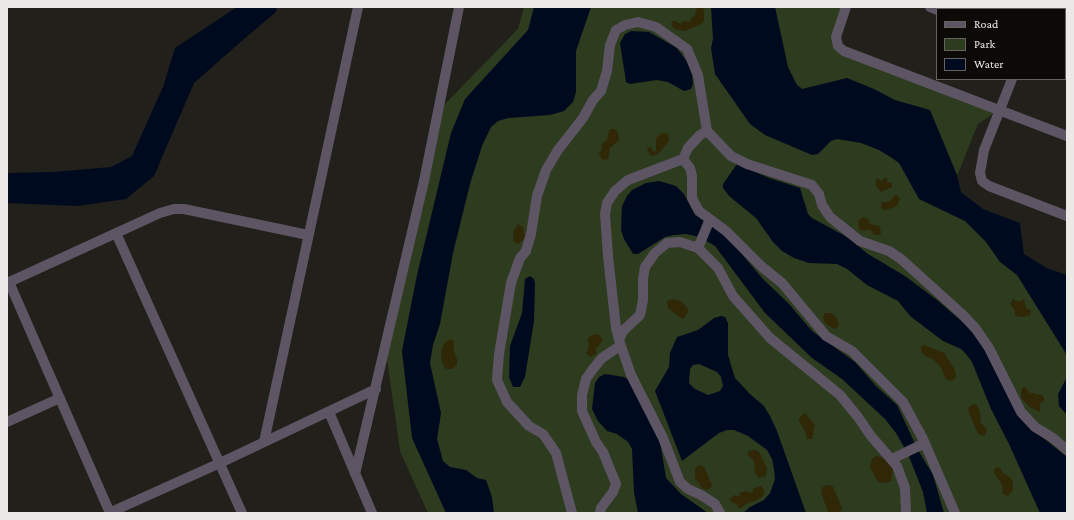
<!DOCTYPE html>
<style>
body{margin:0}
#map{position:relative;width:1074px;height:520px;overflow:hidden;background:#22201a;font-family:"Crimson Pro",serif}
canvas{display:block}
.frame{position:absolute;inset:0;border:8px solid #eae9e5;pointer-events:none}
.legend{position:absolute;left:936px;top:8px;width:130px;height:72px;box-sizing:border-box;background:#0b0a07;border:1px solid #646360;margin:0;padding:5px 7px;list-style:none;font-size:12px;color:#eae9e5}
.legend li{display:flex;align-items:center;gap:8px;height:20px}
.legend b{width:20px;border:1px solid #646360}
</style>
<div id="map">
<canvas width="1074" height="520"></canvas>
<div class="frame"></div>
<ul class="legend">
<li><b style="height:5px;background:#5d5564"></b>Road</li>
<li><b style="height:11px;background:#2d3b1e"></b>Park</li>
<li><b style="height:11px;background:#000a1f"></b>Water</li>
</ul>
</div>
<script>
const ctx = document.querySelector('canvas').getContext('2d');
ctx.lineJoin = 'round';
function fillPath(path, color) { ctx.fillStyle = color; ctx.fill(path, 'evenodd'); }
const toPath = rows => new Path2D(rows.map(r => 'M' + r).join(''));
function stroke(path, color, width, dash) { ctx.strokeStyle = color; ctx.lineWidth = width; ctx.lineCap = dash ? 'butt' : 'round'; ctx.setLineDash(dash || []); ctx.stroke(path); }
const green = toPath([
 [524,7,842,7,834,44,996,112,978,124,957,176,961,192,982,209,1020,223,1024,254,1047,268,1067,275,1067,513,428,513,400,451,387,359,442,107,518,29]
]);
const sand = toPath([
 [697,7,703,7,704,13,704,21,701,24,685,31,674,29,671,23,673,21,676,21,680,24,684,21,690,22,691,18,696,15,695,13],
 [611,129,615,129,618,133,619,140,610,148,608,159,602,160,599,153,602,149,601,145,607,140,609,131],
 [662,133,668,134,669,141,658,154,652,156,650,155,647,149,650,146,653,152,656,151,656,138],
 [886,177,888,182,892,183,892,187,881,192,876,186,876,179,877,178,881,181],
 [895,195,897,195,900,198,897,206,886,210,882,209,881,207,882,202,889,202],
 [863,217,868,219,870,224,879,226,881,232,880,235,874,235,870,229,862,231,859,228,858,221],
 [518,224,523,227,525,238,518,244,513,241,513,237,514,230],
 [672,299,681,301,688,309,688,312,685,317,682,319,668,308,667,301],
 [1013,299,1018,302,1024,299,1026,308,1031,311,1030,315,1023,317,1015,316,1015,311,1010,304],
 [825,313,831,313,836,317,839,323,838,327,834,329,825,323,823,317],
 [595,334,599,335,603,340,596,349,596,354,590,357,586,353,589,347,588,338],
 [451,339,454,341,454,352,457,359,457,365,452,369,446,369,442,362,441,351,445,342],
 [924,345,944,353,955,370,956,377,953,380,949,381,945,378,942,369,933,359,925,356,921,351,921,347],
 [1025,387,1030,393,1034,393,1037,395,1040,394,1044,397,1044,401,1040,403,1040,412,1030,407,1021,398,1022,388],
 [973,404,977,405,981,416,980,422,987,429,986,433,984,436,978,434,969,413,968,408],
 [805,413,815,425,812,439,807,439,805,431,799,421,799,418],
 [754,450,759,452,767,468,766,476,759,478,755,473,754,461,747,454,749,451],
 [876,456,884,458,893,470,891,481,886,483,878,482,870,467,872,459],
 [699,465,704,467,709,478,712,486,708,490,702,488,695,478,695,469],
 [998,467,1000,468,1003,473,1011,478,1013,483,1013,490,1008,496,1003,494,1002,485,994,472,994,469],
 [826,485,830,485,833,487,842,508,839,513,828,512,821,492,822,488],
 [761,486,764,490,763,496,755,501,747,503,741,508,738,508,737,504,730,501,730,499,732,497,735,495,739,497,740,493,746,491,752,493,754,488]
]);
const water = toPath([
 [237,7,277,7,276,12,244,39,194,83,154,176,126,199,78,206,7,203,7,173,53,172,111,167,132,156,163,87,175,48],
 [534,7,591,7,576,51,576,92,573,102,564,111,550,115,508,118,498,121,491,127,482,146,470,184,453,253,440,324,433,345,430,363,441,413,437,439,443,461,450,467,466,470,477,478,486,480,492,497,494,513,446,513,412,438,402,351,417,275,451,133,465,99,528,30],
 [711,7,775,7,788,67,797,85,802,89,847,78,874,89,895,100,930,110,957,175,961,192,983,209,1020,223,1024,254,1047,268,1067,275,1067,359,1065,352,1017,275,1000,262,986,242,965,221,919,199,899,163,892,158,879,150,861,143,837,139,831,141,818,154,812,155,765,135,750,124,715,74,711,48,713,39],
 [631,31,649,32,677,48,687,62,692,75,693,84,691,89,684,91,668,82,657,80,630,84,626,82,620,43,625,34],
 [737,164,769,178,800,188,808,214,812,218,847,237,868,254,905,276,937,300,967,326,982,345,1014,408,1032,429,1067,457,1067,513,1040,513,1009,444,991,409,972,362,966,354,961,349,943,341,910,316,898,301,867,285,847,269,837,264,809,263,794,258,782,251,773,242,756,218,729,196,723,188,723,184],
 [659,181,676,186,684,194,695,215,726,235,762,278,789,304,812,331,855,362,876,386,897,405,918,450,933,475,944,513,927,513,923,492,908,454,896,433,885,419,842,379,812,358,765,313,715,246,700,237,686,234,674,235,665,237,638,254,633,254,624,239,621,230,622,206,627,196,632,190,646,183],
 [530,276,534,279,535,283,534,321,525,377,520,387,513,387,509,377,510,346,522,313,525,279],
 [721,316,725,317,728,323,728,355,735,378,750,394,764,406,770,416,777,431,806,513,743,513,750,507,764,500,770,493,775,479,774,469,772,459,767,450,748,436,734,430,727,430,719,433,682,461,655,391,669,367,670,353,677,337,698,330,714,318],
 [699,364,717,372,721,377,723,386,720,391,708,395,695,389,689,383,690,369,693,365],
 [605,374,624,377,632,382,660,442,666,478,681,494,708,513,638,513,634,492,632,449,628,442,617,434,607,431,598,421,592,409,595,383,599,377],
 [1067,377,1067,415,1059,406,1058,394]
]);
const minor = toPath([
 [846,7,836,37,838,46,844,51,1067,136],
 [930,7,937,10],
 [1040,9,1041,7],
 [1065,59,1067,60],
 [1012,79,984,150,980,173,982,181,989,186,1067,216],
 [683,159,688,148,700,135,707,131,731,156,747,164,812,185,819,194,822,205,830,217,860,241,889,251,901,259,963,315,976,329,989,348,1021,412,1035,427,1053,438,1067,450],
 [116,233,242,513],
 [698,248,710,219],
 [9,282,110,513],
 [7,283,160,213,174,209,184,209,308,235],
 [619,340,616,328,608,256,605,214,607,203,615,191,628,180,683,159,690,168,692,176,692,198,699,211,726,231,761,266,782,283,826,336,852,351,903,402,923,439,955,513],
 [329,412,372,513],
 [7,422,60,398],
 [264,442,358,7],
 [892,459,925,443],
 [355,474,424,181,459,7],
 [109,513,220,463,376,389],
 [572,513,556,453,543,434,529,426,507,402,497,380,499,354,511,283,520,258,526,251,531,234,537,196,546,170,558,150,583,118,593,100,601,91,607,71,610,45,616,30,625,25,638,22,656,27,687,49,698,75,707,131],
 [600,513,601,508,613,492,616,484,603,452,596,442,582,411,582,395,586,379,593,369,602,358,620,346],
 [720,513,715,504,701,495,688,489,680,482,663,438,631,375,619,340,623,331,640,315,643,300,643,279,645,267,655,253,667,243,680,242,698,248,718,268,733,296,770,338,840,395,858,417,871,436,897,466,905,488,906,513]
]);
fillPath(green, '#2d3b1e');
fillPath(sand, '#2f2706');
fillPath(water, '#000a1f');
stroke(minor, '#5d5564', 10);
</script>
